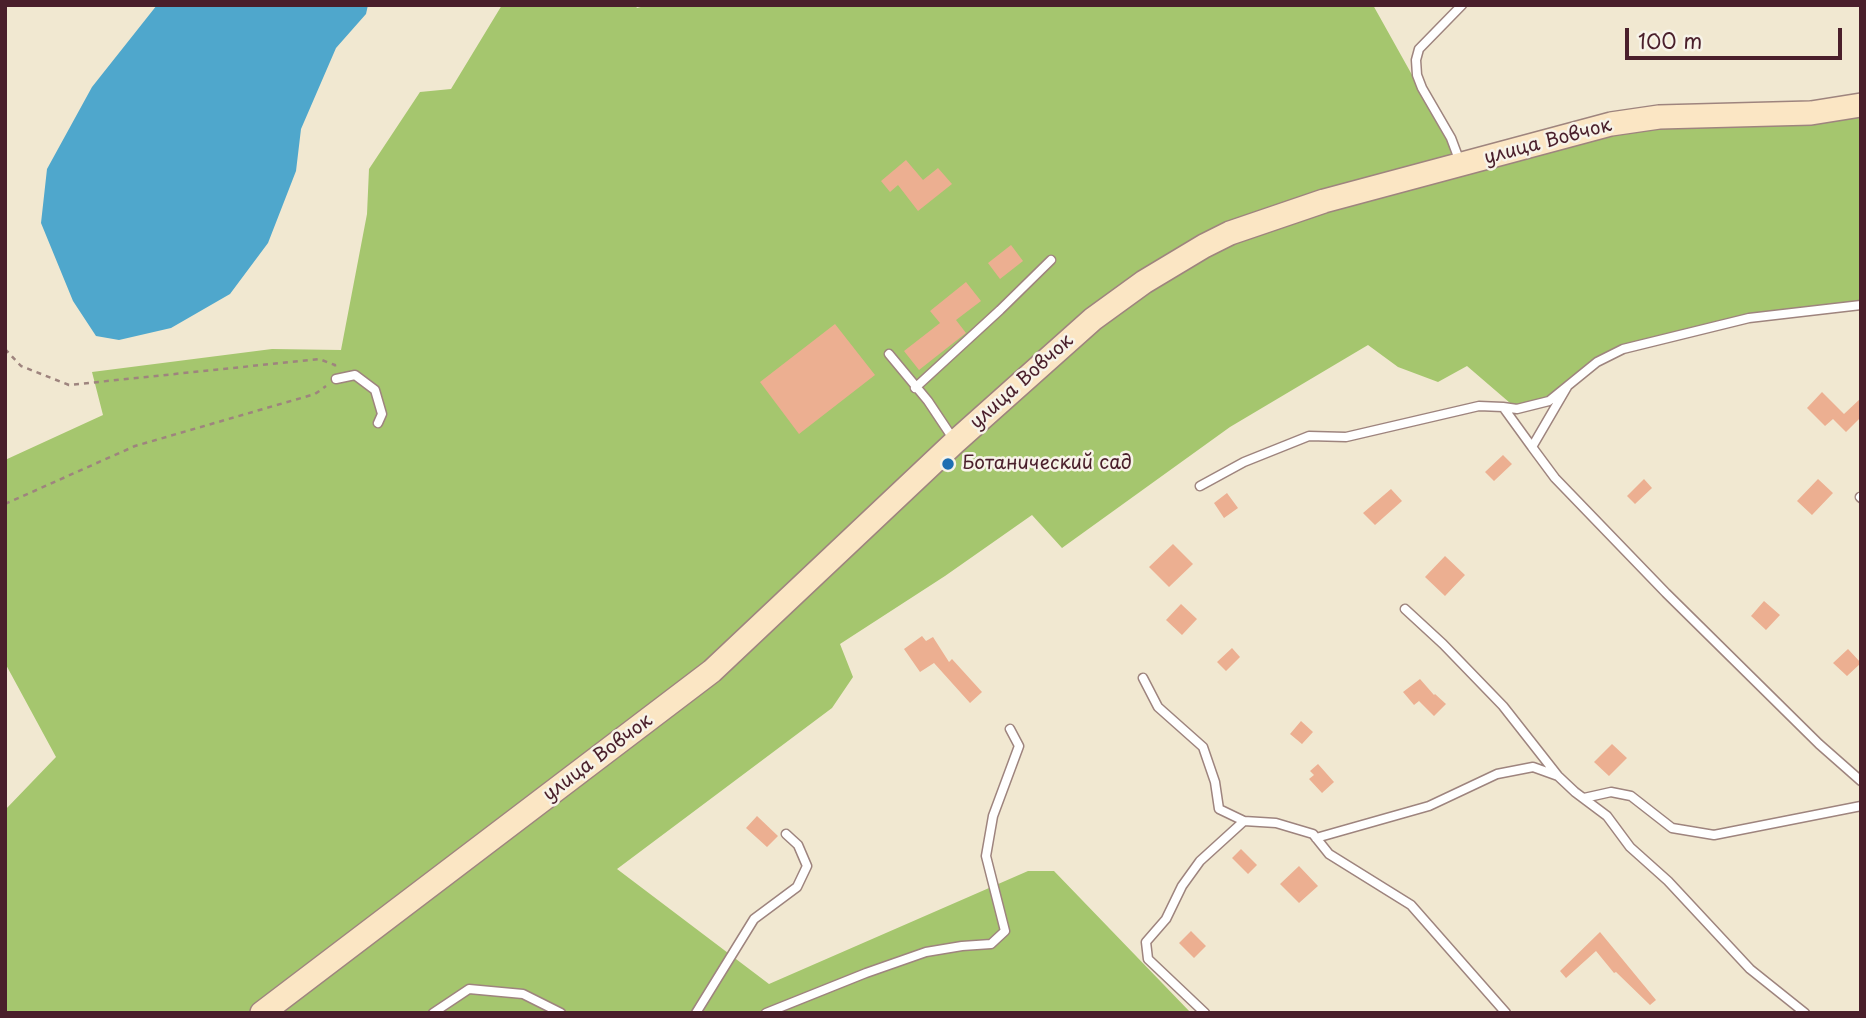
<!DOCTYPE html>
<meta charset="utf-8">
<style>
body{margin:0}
#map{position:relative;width:1866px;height:1018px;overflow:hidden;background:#f1e8d1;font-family:"Playpen Sans",sans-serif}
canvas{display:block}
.frame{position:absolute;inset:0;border:7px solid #4a1f2b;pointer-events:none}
.scale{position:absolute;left:1625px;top:28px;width:217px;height:32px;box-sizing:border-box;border:4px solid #4a1f2b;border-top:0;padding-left:9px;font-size:21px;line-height:24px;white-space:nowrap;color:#4a1f2b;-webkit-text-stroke:5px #f7f3e8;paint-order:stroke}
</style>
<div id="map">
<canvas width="1866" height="1018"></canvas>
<div class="frame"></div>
<div class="scale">100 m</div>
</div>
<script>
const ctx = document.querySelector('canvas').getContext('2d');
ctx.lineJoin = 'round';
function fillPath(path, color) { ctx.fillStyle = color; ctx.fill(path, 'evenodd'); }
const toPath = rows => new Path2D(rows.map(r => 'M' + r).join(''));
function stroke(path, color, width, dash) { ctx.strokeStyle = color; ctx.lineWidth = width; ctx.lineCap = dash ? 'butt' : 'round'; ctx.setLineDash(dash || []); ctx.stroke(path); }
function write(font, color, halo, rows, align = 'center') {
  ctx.font = font + ' "Playpen Sans",sans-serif'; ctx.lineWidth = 5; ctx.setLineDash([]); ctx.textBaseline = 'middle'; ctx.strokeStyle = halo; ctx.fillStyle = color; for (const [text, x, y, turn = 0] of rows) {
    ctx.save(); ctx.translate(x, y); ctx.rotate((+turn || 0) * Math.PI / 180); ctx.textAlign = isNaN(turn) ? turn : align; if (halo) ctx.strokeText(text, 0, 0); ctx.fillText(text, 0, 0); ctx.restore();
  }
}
const green = toPath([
 [502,5,635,5,637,8,648,5,1373,5,1445,134,1458,166,1586,132,1861,105,1861,305,1749,318,1623,349,1597,362,1549,401,1517,409,1467,366,1438,382,1398,367,1368,345,1230,427,1062,548,1032,515,945,576,840,644,853,677,832,708,617,869,769,984,1028,871,1054,871,1191,1013,5,1013,5,810,56,757,5,663,5,460,103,415,92,372,272,349,341,350,367,214,369,169,420,92,451,89]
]);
const water = toPath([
 [157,5,368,5,366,14,336,48,301,129,296,171,268,243,230,294,171,328,119,340,96,336,73,301,41,223,47,169,92,87]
]);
const building = toPath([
 [906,160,923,180,938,168,952,184,918,211,898,185,890,192,881,181],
 [1011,245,1023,261,1000,279,988,263],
 [966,282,981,301,956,320,966,333,919,370,904,351,940,323,930,311],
 [835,324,875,375,799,434,760,382],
 [1822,392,1844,414,1861,398,1861,417,1846,432,1833,419,1825,426,1807,408],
 [1503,455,1512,464,1494,481,1485,472],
 [1644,479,1652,488,1635,504,1627,496],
 [1818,479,1833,493,1812,515,1797,501],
 [1391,489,1402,501,1375,525,1363,513],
 [1227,493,1238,508,1224,518,1214,503],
 [1173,544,1193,564,1169,587,1149,567],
 [1445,556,1465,575,1445,596,1425,577],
 [1764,601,1780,615,1766,630,1751,616],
 [1181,604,1197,619,1182,635,1166,620],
 [922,636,926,641,933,637,949,662,952,659,982,692,970,703,934,663,920,672,904,649],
 [1232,648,1240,657,1226,671,1217,662],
 [1848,649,1861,663,1847,676,1833,663],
 [1420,679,1434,695,1435,694,1446,704,1434,716,1419,701,1414,705,1403,692],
 [1301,721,1313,732,1302,744,1290,734],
 [1612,744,1627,758,1609,776,1594,762],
 [1318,764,1334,782,1322,793,1309,779,1314,775,1310,771],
 [757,816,778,836,767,847,746,828],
 [1241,849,1257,865,1248,874,1232,858],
 [1299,866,1318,886,1299,903,1280,884],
 [1191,931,1206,946,1194,958,1179,943],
 [1600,932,1656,1000,1650,1005,1616,972,1614,973,1596,951,1566,978,1560,971]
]);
const path = toPath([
 [5,349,21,366,69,385,319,359,335,365,335,367],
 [5,504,135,446,315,394,326,386]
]);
const lane = toPath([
 [1460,162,1451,138,1422,88,1417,75,1416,60,1419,49,1462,5],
 [889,354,928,401,954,440],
 [336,379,355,375,375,390,382,414,378,423],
 [1567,387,1532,447,1555,478,1666,593,1819,744,1861,781],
 [915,388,1000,310,1051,260],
 [1503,407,1517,409,1549,401,1597,362,1623,349,1749,318,1861,305],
 [1200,486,1244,462,1309,436,1346,437,1479,406,1503,407,1532,447],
 [1860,497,1861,498],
 [1405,609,1443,644,1503,706,1558,776,1575,792,1607,816,1630,847,1668,881,1750,969,1805,1013],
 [1143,678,1158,707,1203,747,1215,782,1219,809,1244,821,1276,823,1313,834,1329,854,1411,905,1506,1013],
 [1584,798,1611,792,1631,796,1672,828,1714,835,1861,806],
 [1316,838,1429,806,1497,774,1533,767,1558,776],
 [433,1013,469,989,523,994,561,1013],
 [696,1013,754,919,797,887,807,866,798,845,786,834],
 [766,1013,866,973,926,952,962,946,991,944,1005,931,986,856,993,816,1019,746,1010,729],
 [1205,1013,1148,959,1146,942,1166,919,1182,886,1200,861,1244,821]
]);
const secondary = toPath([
 [262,1013,712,671,955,442,1093,319,1144,282,1204,246,1230,233,1324,201,1611,124,1659,117,1811,113,1861,105]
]);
const markers = [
 [948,464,7,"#1f6fb2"]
];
const streetNames = [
 ["улица Вовчок",1548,142,-15],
 ["улица Вовчок",1022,382,-42],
 ["улица Вовчок",598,758,-37]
];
const poiNames = [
 ["Ботанический сад",962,464]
];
fillPath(green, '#a5c66e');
fillPath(water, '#4fa7cc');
fillPath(building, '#ecaf91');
stroke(lane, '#9e847e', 11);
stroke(secondary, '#9e847e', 26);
stroke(path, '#9e847e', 2.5, [5, 5]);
stroke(lane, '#fff', 8);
stroke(secondary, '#fbe6c4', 23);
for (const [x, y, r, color] of markers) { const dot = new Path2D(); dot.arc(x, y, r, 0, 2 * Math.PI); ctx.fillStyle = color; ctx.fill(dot); stroke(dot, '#f7f3e8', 2.5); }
write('19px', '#4a1f2b', '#f7f3e8', streetNames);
write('19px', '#4a1f2b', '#f7f3e8', poiNames, 'left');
</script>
